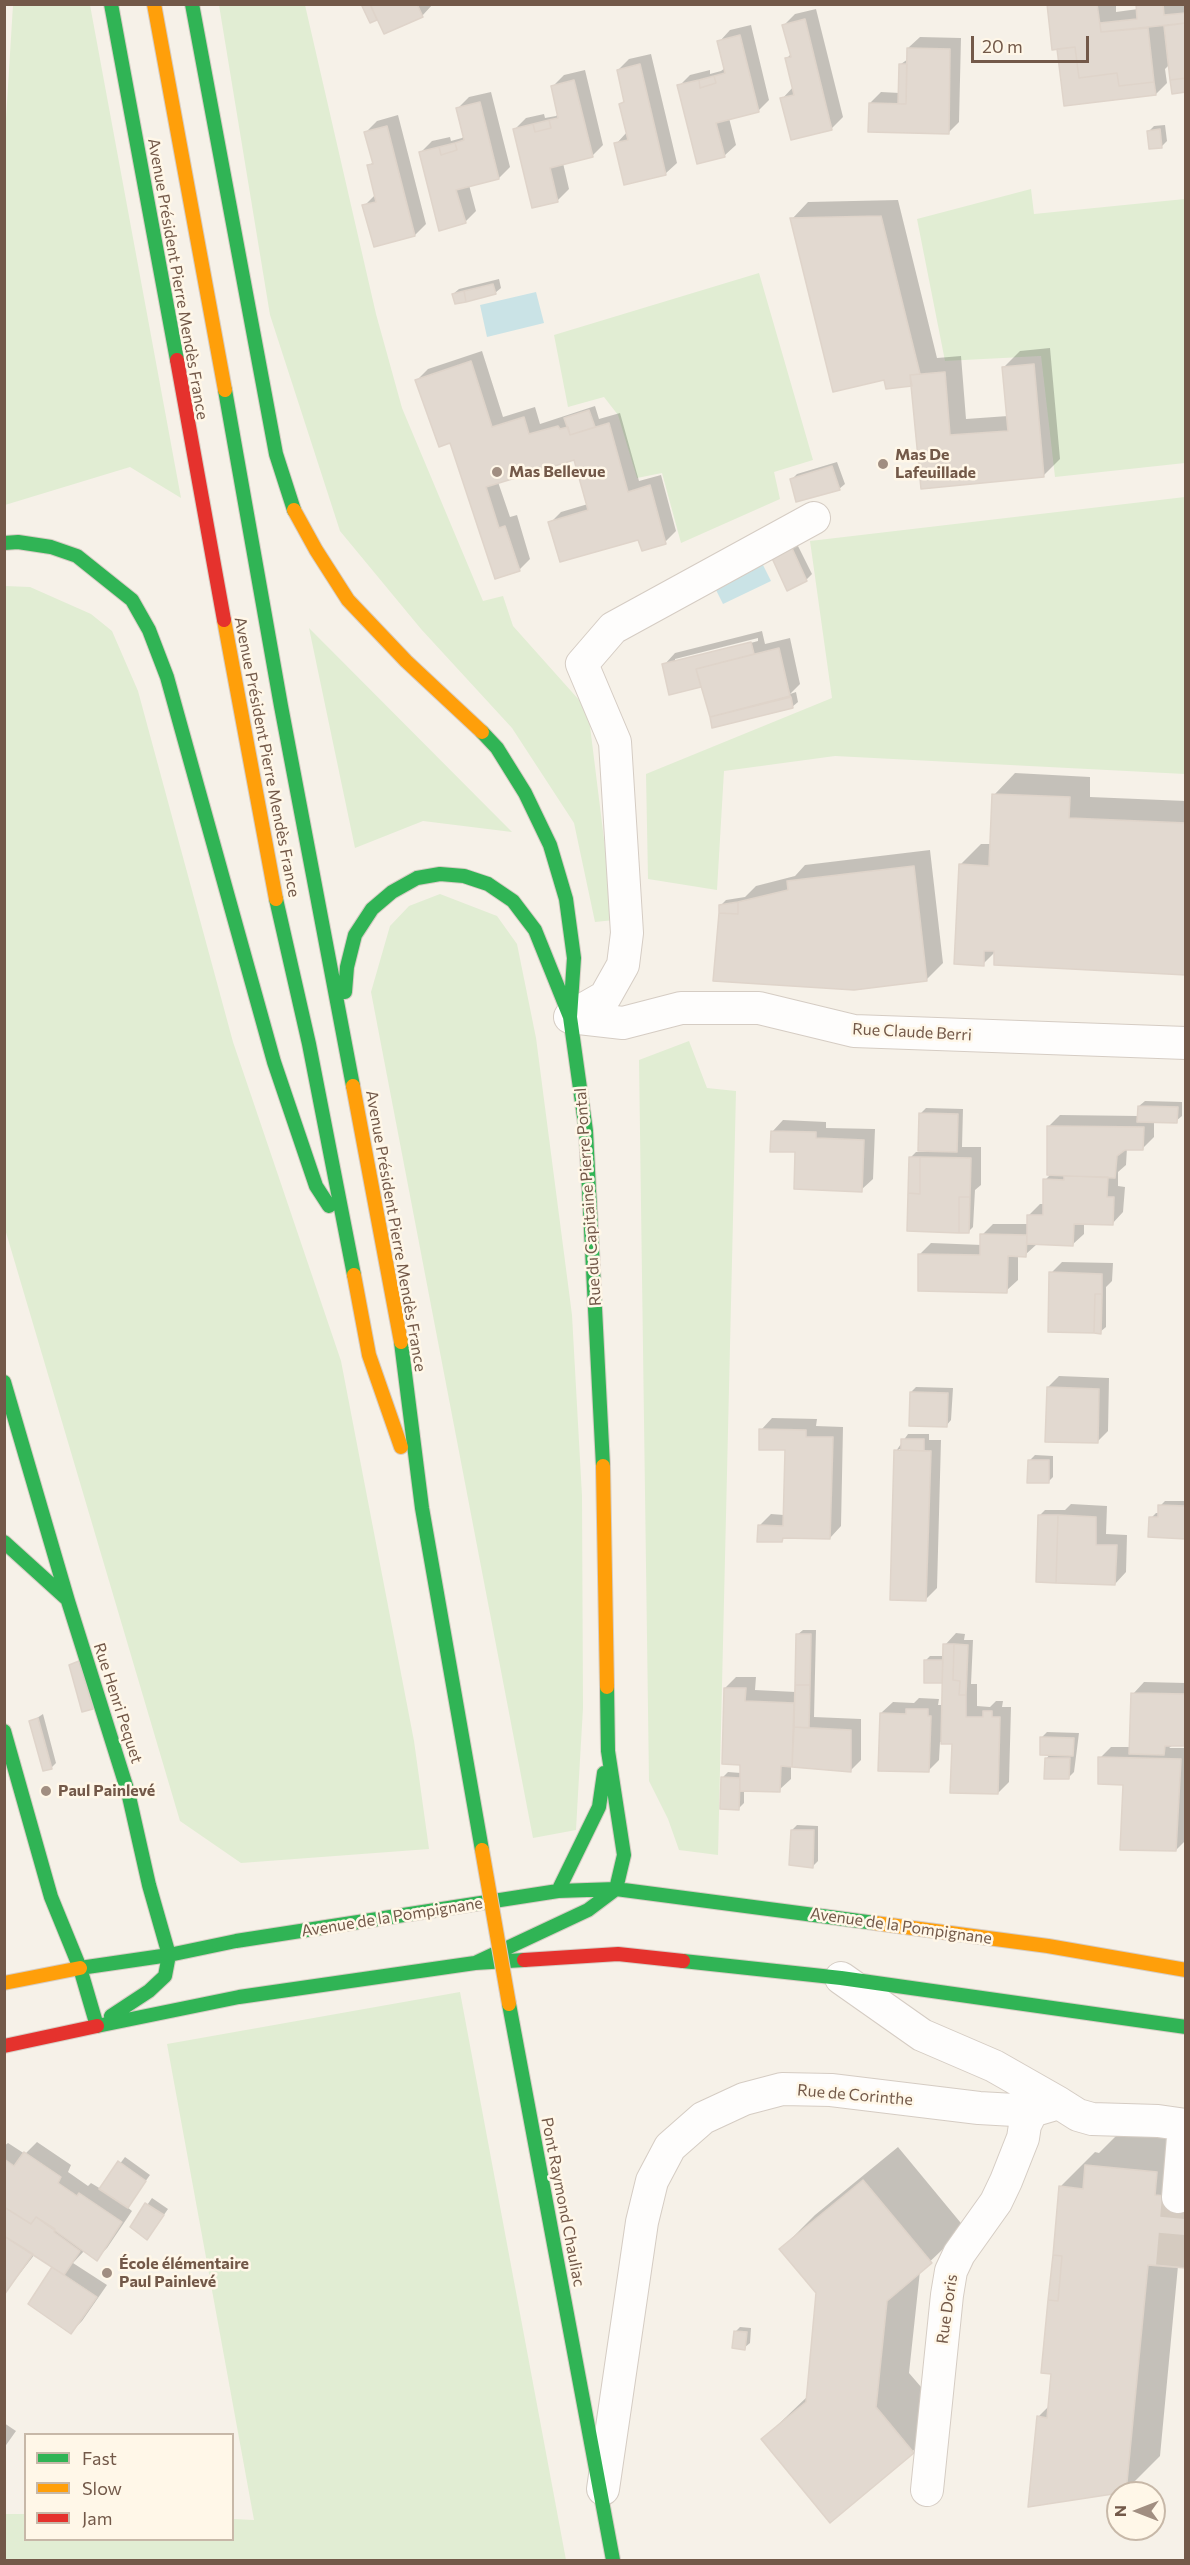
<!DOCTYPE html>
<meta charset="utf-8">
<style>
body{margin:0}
#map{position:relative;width:1190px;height:2565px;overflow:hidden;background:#f6f1e8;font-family:Commissioner,sans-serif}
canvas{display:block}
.frame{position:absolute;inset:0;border:6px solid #735949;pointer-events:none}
.legend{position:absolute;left:24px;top:2433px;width:210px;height:108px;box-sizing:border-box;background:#fff7e8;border:2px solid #c7b8a8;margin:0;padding:8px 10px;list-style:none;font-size:18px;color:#735949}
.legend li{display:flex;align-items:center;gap:12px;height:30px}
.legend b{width:30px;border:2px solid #c7b8a8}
.north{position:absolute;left:1106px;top:2481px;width:60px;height:60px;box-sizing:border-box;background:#fff7e8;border:2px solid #c7b8a8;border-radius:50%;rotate:270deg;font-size:16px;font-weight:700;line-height:24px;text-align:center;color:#735949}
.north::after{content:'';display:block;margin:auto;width:21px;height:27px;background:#a18e81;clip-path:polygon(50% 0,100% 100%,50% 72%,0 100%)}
.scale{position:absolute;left:971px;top:36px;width:118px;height:27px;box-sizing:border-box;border:3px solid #735949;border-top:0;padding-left:8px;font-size:18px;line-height:21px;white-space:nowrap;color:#735949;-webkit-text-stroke:4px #fff7e8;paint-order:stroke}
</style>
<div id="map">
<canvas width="1190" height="2565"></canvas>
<div class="frame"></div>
<ul class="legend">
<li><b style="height:8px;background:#30b455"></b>Fast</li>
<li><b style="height:8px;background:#ff9f0a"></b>Slow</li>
<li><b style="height:8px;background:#e5322d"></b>Jam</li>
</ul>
<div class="north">N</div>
<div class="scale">20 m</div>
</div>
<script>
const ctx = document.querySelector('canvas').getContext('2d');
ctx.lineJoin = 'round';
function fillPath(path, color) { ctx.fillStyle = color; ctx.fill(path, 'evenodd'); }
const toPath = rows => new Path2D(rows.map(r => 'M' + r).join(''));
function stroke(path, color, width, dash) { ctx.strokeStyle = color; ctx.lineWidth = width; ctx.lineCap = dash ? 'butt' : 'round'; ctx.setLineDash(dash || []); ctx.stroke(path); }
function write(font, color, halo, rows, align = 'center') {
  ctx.font = font + ' Commissioner,sans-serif'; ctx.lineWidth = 5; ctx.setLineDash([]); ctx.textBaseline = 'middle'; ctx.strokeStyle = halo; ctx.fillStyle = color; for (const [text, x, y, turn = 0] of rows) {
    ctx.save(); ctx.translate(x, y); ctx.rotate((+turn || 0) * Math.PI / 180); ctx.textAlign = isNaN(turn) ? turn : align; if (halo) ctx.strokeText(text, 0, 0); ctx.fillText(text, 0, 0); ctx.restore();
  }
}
const green = toPath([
 [13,5,90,5,181,498,130,467,5,505,4,151],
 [219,5,305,5,376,314,402,408,483,601,503,596,513,626,588,710,614,920,595,922,574,823,512,728,421,629,340,531,270,315],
 [1031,189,1034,214,1185,199,1185,463,1055,477,1041,356,945,361,917,219],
 [759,273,813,460,774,472,780,499,681,543,662,473,637,478,618,415,604,397,568,407,554,335],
 [1185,497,1185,774,835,756,724,771,717,890,648,879,646,774,832,698,810,541],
 [5,586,30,587,91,614,112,631,138,691,233,1042,341,1361,414,1741,429,1849,241,1863,180,1821,5,1229],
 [309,628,512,832,423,821,355,848],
 [440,894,497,916,517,944,536,1038,572,1315,582,1496,583,1708,578,1794,576,1830,533,1838,371,992,390,926,409,906],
 [689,1041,707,1088,736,1091,718,1855,679,1850,668,1819,649,1781,639,1060],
 [460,1992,566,2560,5,2560,5,2514,25,2514,26,2540,232,2540,233,2519,254,2520,167,2044]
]);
const water = toPath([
 [536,292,544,323,487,337,480,305],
 [760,559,771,581,723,604,712,582]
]);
const shadow = toPath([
 [363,4,433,4,422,16,378,18,370,21],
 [1048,4,1116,4,1116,12,1138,9,1137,4,1186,4,1186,90,1170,64,1165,69,1167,83,1156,94,1059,50],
 [816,9,843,117,831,129,782,99,793,87,786,59,791,54,784,25,795,14],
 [751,25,769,100,758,111,729,118,736,145,724,156,679,86,690,75,710,70,710,74,721,71,725,68,719,42,730,30],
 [920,37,961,38,959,122,948,133,870,103,881,92,900,93,901,64,908,59,908,48],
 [651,54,677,163,665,174,616,144,627,132,621,104,625,100,618,70,629,59],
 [585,70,603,145,592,156,563,163,569,189,558,200,514,130,526,118,544,114,545,118,556,116,559,113,553,86,564,75],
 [491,92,510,167,499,178,469,185,476,211,465,222,420,153,432,141,450,137,451,141,462,138,465,135,458,108,469,97],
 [398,115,426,224,415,235,364,206,376,194,369,166,374,161,366,132,377,121],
 [1165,125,1167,141,1162,146,1149,131,1154,126],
 [898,200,937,358,961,356,966,419,1008,416,1004,367,1020,351,1050,348,1060,459,1043,476,922,487,913,385,886,378,792,219,808,202],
 [499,279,501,288,495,293,453,294,459,289],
 [482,351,503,417,535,407,540,424,595,406,599,419,620,413,639,481,661,475,676,531,665,542,550,523,561,512,588,504,575,458,498,482,510,517,517,515,530,559,519,570,417,380,428,369],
 [837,462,845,484,839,489,792,479,797,474],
 [796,542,812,574,806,580,772,557],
 [762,631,765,644,790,638,800,684,790,694,796,692,798,702,792,707,711,718,715,714,702,685,671,693,664,665,675,653],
 [758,638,758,641,675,663,675,659],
 [1015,773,1090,777,1090,797,1186,801,1186,973,996,951,983,964,960,865,981,844,992,844,994,795],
 [930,850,943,963,926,980,721,905,726,900,745,897,756,886,795,876,805,865],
 [1145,1101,1182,1102,1182,1116,1176,1121,1154,1121,1154,1137,1143,1148,1127,1148,1126,1165,1118,1172,1118,1186,1125,1187,1123,1212,1112,1224,1084,1223,1084,1234,1072,1245,1037,1244,1025,1255,1018,1255,1018,1280,1006,1291,920,1254,931,1243,982,1245,982,1235,993,1224,1029,1224,1029,1215,1040,1204,1044,1204,1045,1180,1051,1174,1049,1126,1060,1115,1139,1116,1139,1106],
 [926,1108,963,1109,962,1147,981,1147,981,1185,975,1190,973,1227,968,1232,910,1158,916,1152,928,1152,920,1114],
 [783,1120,826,1122,826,1128,875,1129,873,1179,861,1190,797,1151,772,1132],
 [1062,1262,1113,1263,1112,1281,1106,1287,1106,1327,1100,1332,1051,1273],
 [1059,1376,1109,1378,1108,1431,1097,1442,1048,1387],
 [916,1387,953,1388,951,1420,946,1426,911,1392],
 [772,1418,817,1419,816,1426,843,1427,841,1526,830,1538,786,1536,781,1540,760,1525,771,1514,784,1515,786,1449,761,1430],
 [908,1434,929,1434,929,1440,941,1440,937,1588,926,1599,896,1451],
 [899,1449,920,1450,899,1452],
 [1035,1455,1053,1456,1053,1477,1048,1482,1030,1460],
 [1165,1501,1186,1501,1186,1537,1151,1518,1156,1513,1160,1513,1160,1506],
 [1071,1504,1107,1506,1106,1534,1127,1535,1126,1572,1115,1584,1039,1516,1045,1510,1065,1510],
 [803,1630,816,1630,814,1717,861,1719,861,1760,850,1771,791,1765,791,1779,779,1790,744,1789,744,1803,738,1809,723,1777,728,1772,741,1773,725,1688,736,1677,756,1677,755,1690,796,1692,797,1635],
 [956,1633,965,1634,964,1640,973,1640,971,1684,977,1684,977,1706,990,1707,996,1701,1003,1701,1002,1707,1011,1707,1009,1782,998,1793,954,1743,940,1742,939,1760,928,1771,881,1713,893,1702,914,1703,919,1698,939,1699,938,1705,943,1705,944,1679,941,1682,925,1661,930,1656,945,1656,945,1645],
 [1144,1682,1186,1683,1186,1743,1173,1745,1169,1748,1186,1748,1186,1840,1176,1850,1124,1784,1100,1758,1111,1747,1131,1747,1133,1694],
 [43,1714,56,1763,51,1768,31,1722],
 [1047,1732,1079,1733,1074,1772,1068,1778,1046,1759,1050,1754,1041,1738],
 [797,1825,818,1826,818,1861,813,1866,792,1830],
 [1121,2131,1186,2138,1178,2266,1160,2456,1125,2491,1038,2417,1050,2405,1061,2186,1095,2152,1099,2153],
 [37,2142,71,2165,68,2172,88,2186,91,2183,101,2189,125,2157,150,2175,127,2207,132,2211,107,2248,96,2259,84,2251,73,2263,107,2285,82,2321,71,2332,54,2267,35,2254,4,2294,4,2146,8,2143,25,2154],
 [898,2147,965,2228,920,2271,909,2373,947,2417,913,2451,763,2439,809,2395,818,2293,781,2249,815,2215],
 [152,2198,168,2209,152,2232,132,2227],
 [740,2327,751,2328,750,2343,744,2348,735,2332],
 [4,2423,16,2431,4,2448]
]);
const building = toPath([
 [361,4,370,4,377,20,370,23,361,4],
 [370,4,417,4,423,17,384,34,370,4],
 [1047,4,1097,4,1101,32,1148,28,1154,82,1119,86,1117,73,1079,78,1075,47,1052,50,1047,4],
 [1136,4,1163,4,1164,15,1186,13,1186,23,1101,32,1100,23,1137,19,1136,4],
 [805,19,832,130,791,140,780,98,794,95,785,58,791,57,782,25,805,19],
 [1186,23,1186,78,1170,80,1164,26,1186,23],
 [740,35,759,112,716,123,725,157,697,164,677,85,699,80,700,88,716,83,714,76,725,73,717,41,740,35],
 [1075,47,1079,78,1117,73,1119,86,1154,82,1156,95,1064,106,1057,49,1075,47],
 [907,48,950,49,949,134,868,132,869,103,906,104,907,48],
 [640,64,666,175,624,185,614,143,628,140,619,104,624,102,617,70,640,64],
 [899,64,907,64,906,104,898,104,899,64],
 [714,76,716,83,700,88,699,80,714,76],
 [1186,78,1186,92,1172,94,1170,80,1186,78],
 [574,80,593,157,550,168,558,202,532,208,513,129,533,124,535,132,551,128,549,120,558,118,551,86,574,80],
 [480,102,499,179,456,190,466,223,439,231,419,152,439,147,441,155,457,150,455,143,464,140,456,108,480,102],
 [549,120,551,128,535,132,533,124,549,120],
 [387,126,415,236,374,247,362,205,376,202,367,165,373,164,364,132,387,126],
 [1160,129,1162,148,1149,149,1147,131,1160,129],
 [455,143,457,150,441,155,439,147,455,143],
 [881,216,920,374,910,375,912,386,886,389,884,380,833,392,790,218,881,216],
 [493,284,496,294,466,302,464,291,493,284],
 [464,291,466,302,455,304,452,294,464,291],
 [471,361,492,427,524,417,529,434,558,426,560,429,568,427,570,435,609,423,628,492,650,485,666,544,642,551,638,540,560,562,548,522,588,510,574,460,486,487,499,528,505,526,520,571,495,579,450,443,439,447,415,380,471,361],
 [1034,364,1044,477,921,489,910,375,945,372,950,435,1008,431,1002,367,1034,364],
 [589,410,595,427,570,435,564,418,589,410],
 [832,466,840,490,796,502,790,479,832,466],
 [791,546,807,581,787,591,771,556,791,546],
 [751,642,754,654,696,669,701,687,669,695,662,664,751,642],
 [779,648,790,696,710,717,696,669,779,648],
 [791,697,793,708,712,728,710,717,791,697],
 [992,794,1070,797,1069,818,1186,823,1186,975,994,965,994,951,984,951,984,966,954,964,959,864,989,866,992,794],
 [914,866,927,981,854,990,713,981,719,913,738,914,738,902,788,890,787,881,914,866],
 [738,902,738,914,719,913,719,905,738,902],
 [1138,1106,1178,1107,1177,1123,1137,1122,1138,1106],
 [919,1113,958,1114,957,1152,918,1151,919,1113],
 [1047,1126,1144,1127,1143,1150,1125,1150,1117,1156,1115,1178,1047,1175,1047,1126],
 [771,1131,816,1132,816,1138,864,1140,862,1192,794,1189,795,1152,770,1152,771,1131],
 [909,1157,920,1157,920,1194,908,1193,909,1157],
 [920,1157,971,1158,970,1197,959,1197,959,1233,907,1231,908,1193,920,1194,920,1157],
 [1064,1176,1108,1177,1107,1197,1114,1197,1113,1225,1074,1224,1073,1246,1027,1244,1027,1215,1043,1215,1043,1179,1064,1180,1064,1176],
 [959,1197,970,1197,969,1233,959,1233,959,1197],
 [980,1234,1027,1235,1026,1257,1008,1256,1007,1293,918,1291,918,1254,980,1255,980,1234],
 [1049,1272,1102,1274,1102,1294,1095,1294,1094,1333,1048,1332,1049,1272],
 [1095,1294,1102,1294,1101,1334,1094,1333,1095,1294],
 [1047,1387,1099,1389,1098,1443,1045,1442,1047,1387],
 [910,1392,948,1393,947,1427,909,1426,910,1392],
 [759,1429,806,1430,806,1437,833,1437,830,1539,783,1538,782,1542,757,1542,758,1525,783,1526,785,1450,759,1450,759,1429],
 [901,1439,924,1439,924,1451,901,1450,901,1439],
 [894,1450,931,1451,926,1601,890,1600,894,1450],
 [1028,1460,1049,1460,1049,1483,1027,1483,1028,1460],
 [1158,1505,1186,1506,1186,1539,1148,1537,1149,1517,1158,1517,1158,1505],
 [1038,1515,1058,1515,1056,1583,1036,1582,1038,1515],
 [1058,1515,1096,1517,1096,1545,1117,1545,1115,1585,1056,1583,1058,1515],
 [796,1634,811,1634,810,1685,795,1685,796,1634],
 [943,1644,954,1644,953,1680,960,1681,959,1695,966,1695,966,1717,983,1717,983,1711,992,1711,992,1717,1000,1717,998,1794,950,1793,952,1744,941,1744,943,1644],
 [954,1644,968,1645,966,1695,959,1695,960,1681,953,1680,954,1644],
 [924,1660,943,1660,942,1683,924,1683,924,1660],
 [79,1661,93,1709,82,1712,69,1665,79,1661],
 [795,1685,810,1685,809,1728,794,1727,795,1685],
 [724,1688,746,1688,745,1701,794,1703,792,1767,781,1766,780,1792,740,1791,740,1765,722,1764,724,1688],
 [1131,1693,1186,1694,1184,1746,1165,1746,1164,1755,1129,1754,1131,1693],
 [906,1709,928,1709,928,1716,931,1716,929,1772,878,1771,880,1713,906,1714,906,1709],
 [38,1718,52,1769,43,1771,29,1721,38,1718],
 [794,1727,851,1730,851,1772,792,1767,794,1727],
 [1040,1737,1074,1738,1073,1756,1040,1755,1040,1737],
 [1098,1757,1181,1759,1176,1851,1120,1850,1123,1785,1098,1784,1098,1757],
 [1045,1758,1070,1758,1069,1779,1044,1779,1045,1758],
 [721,1777,740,1778,739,1810,720,1809,721,1777],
 [791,1830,814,1830,813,1868,789,1865,791,1830],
 [24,2152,61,2177,58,2183,77,2196,79,2193,122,2222,97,2261,36,2217,31,2224,4,2207,4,2159,14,2166,24,2152],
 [118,2161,146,2181,128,2208,99,2189,118,2161],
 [1085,2165,1157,2172,1155,2195,1186,2198,1186,2268,1148,2265,1126,2492,1028,2507,1037,2416,1047,2418,1051,2374,1041,2373,1048,2300,1058,2301,1062,2256,1053,2255,1059,2186,1083,2189,1085,2165],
 [863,2180,932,2263,887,2301,876,2407,914,2453,830,2523,761,2439,806,2402,816,2293,779,2249,863,2180],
 [145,2203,164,2215,147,2240,130,2227,145,2203],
 [4,2207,31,2224,36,2217,55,2229,54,2232,80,2251,64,2275,4,2236,4,2207],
 [4,2236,33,2254,4,2295,4,2236],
 [1053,2255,1062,2256,1058,2301,1048,2300,1053,2255],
 [52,2267,97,2297,71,2334,28,2304,52,2267],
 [734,2331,747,2332,745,2350,732,2348,734,2331]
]);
const streetTunnel = toPath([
 [1172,2266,1178,2197]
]);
const street = toPath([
 [570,1017,605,997,623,965,627,933,615,742,582,664,613,628,814,518],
 [570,1017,623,1023,681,1008,759,1008,854,1031,1186,1043],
 [841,1978,922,2035,994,2066,1059,2103],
 [1178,2197,1184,2125],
 [603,2489,642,2222,652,2181,670,2147,703,2118,744,2099,782,2089,831,2090,979,2108,1032,2111,1059,2103,1078,2115,1092,2119,1158,2121,1186,2125],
 [927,2490,947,2295,951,2271,959,2254,996,2202,1006,2181,1023,2138,1025,2125,1032,2111]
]);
const fast = toPath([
 [111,4,177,360],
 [192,4,276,454,294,510],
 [225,390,281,706,353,1086],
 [4,543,18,542,51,547,77,556,132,600,149,630,167,677,274,1062,316,1186,329,1206],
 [482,732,497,748,525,793,550,845,566,899,574,958,570,1017,586,1131,603,1466],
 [276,899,309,1044,354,1275],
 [345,992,347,967,355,935,372,909,392,892,417,878,440,874,464,876,488,884,513,901,535,930,570,1017],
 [401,1342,422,1508,482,1850],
 [4,1382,68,1601,128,1792,149,1885,169,1955,165,1976,149,1991,111,2016],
 [4,1542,67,1599],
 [4,1731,51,1897,80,1968,97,2026],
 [558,1891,599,1807,604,1773],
 [683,1961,841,1978,1186,2027],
 [475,1963,588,1910,616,1889,624,1855,608,1751,607,1687],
 [80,1968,169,1955,236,1941,558,1891,616,1889,875,1923],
 [509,2004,613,2560],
 [97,2026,239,1997,475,1963,524,1960]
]);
const slow = toPath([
 [154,4,225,390],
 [294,510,316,550,348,600,406,661,482,732],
 [224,620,276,899],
 [353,1086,401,1342],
 [354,1275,369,1355,401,1447],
 [603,1466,607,1687],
 [875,1923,1048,1946,1186,1970],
 [4,1983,80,1968]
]);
const jam = toPath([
 [177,360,224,620],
 [524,1960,618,1954,683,1961],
 [4,2046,97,2026]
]);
const slowBridge = toPath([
 [482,1850,509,2004]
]);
const markers = [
 [883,464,6,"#a18e81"],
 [497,472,6,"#a18e81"],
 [46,1791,6,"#a18e81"],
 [107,2273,6,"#a18e81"]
];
const streetNames = [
 ["Avenue Président Pierre Mendès France",178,279,80],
 ["Avenue Président Pierre Mendès France",267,757,79],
 ["Rue Claude Berri",912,1032,3],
 ["Rue du Capitaine Pierre Pontal",588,1197,-94],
 ["Avenue Président Pierre Mendès France",396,1231,80],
 ["Rue Henri Pequet",118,1703,72],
 ["Avenue de la Pompignane",392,1917,-9],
 ["Avenue de la Pompignane",901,1926,8],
 ["Rue de Corinthe",855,2095,5],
 ["Pont Raymond Chauliac",563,2202,79],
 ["Rue Doris",947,2309,-82]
];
const poiNames = [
 ["Mas De",895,455],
 ["Lafeuillade",895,473],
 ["Mas Bellevue",509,472],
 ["Paul Painlevé",58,1791],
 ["École élémentaire",119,2264],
 ["Paul Painlevé",119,2282]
];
fillPath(green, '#e1edd3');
fillPath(water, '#cae3e6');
fillPath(shadow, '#0003');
fillPath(building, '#e2d9d0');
stroke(building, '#dfd4ca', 1.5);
stroke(streetTunnel, '#d5cbc0', 32, [32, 16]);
stroke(street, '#d5ccc3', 34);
stroke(fast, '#d7cdc4', 16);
stroke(slow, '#d7cdc4', 16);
stroke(jam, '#d7cdc4', 16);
stroke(street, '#fefdfc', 32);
stroke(fast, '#30b455', 14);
stroke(slow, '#ff9f0a', 14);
stroke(jam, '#e5322d', 14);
stroke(slowBridge, '#d7cdc4', 16, []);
stroke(slowBridge, '#ff9f0a', 14);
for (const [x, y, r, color] of markers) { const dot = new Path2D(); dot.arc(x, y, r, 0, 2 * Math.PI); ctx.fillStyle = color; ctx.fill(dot); stroke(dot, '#fff7e8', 2); }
write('16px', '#735949', '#fff7e8', streetNames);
write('bold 16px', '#735949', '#fff7e8', poiNames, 'left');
</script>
